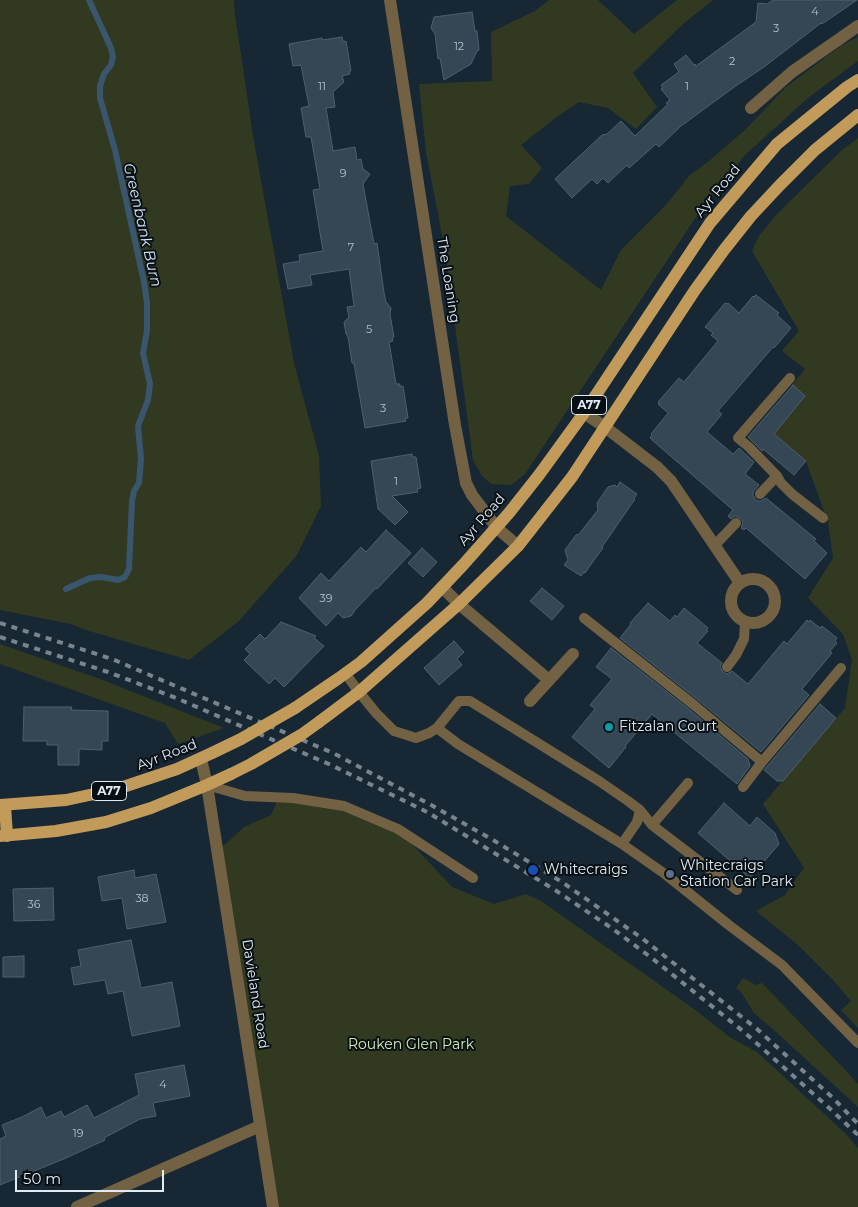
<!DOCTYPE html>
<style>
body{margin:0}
#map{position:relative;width:858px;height:1207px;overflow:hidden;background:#172834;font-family:Montserrat,sans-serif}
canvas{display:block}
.scale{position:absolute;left:15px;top:1170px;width:149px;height:22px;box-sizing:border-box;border:2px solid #e0ebf3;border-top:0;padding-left:6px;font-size:15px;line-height:18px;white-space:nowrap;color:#e0ebf3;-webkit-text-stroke:4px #081015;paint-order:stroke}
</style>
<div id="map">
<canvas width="858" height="1207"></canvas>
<div class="scale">50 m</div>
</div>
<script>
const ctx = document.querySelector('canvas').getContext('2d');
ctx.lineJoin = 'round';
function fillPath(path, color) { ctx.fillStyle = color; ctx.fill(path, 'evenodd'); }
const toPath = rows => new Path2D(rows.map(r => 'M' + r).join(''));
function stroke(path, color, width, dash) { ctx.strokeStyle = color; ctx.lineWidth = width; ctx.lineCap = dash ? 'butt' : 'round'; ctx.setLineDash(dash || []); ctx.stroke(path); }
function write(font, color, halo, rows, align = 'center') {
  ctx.font = font + ' Montserrat,sans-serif'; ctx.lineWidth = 4; ctx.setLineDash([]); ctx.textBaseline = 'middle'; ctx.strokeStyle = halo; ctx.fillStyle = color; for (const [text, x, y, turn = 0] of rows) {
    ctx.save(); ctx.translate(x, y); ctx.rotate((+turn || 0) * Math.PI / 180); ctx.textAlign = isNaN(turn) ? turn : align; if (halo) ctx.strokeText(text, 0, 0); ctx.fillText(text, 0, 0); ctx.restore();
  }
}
const green = toPath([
 [0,0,234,0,235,14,253,136,294,363,319,456,321,506,297,555,239,621,189,660,89,631,71,624,0,610],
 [549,0,598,0,634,34,677,0,713,0,683,24,633,73,657,107,636,129,608,108,579,102,558,116,521,145,542,168,529,184,510,186,506,216,601,290,621,250,666,205,690,175,709,161,745,130,786,87,842,45,858,37,858,61,809,97,745,155,694,220,525,474,511,485,491,484,482,476,473,460,445,250,426,152,419,84,492,81,491,32,535,11],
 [858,138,858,1028,841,1010,851,1001,833,980,798,945,756,911,785,895,804,868,763,804,845,708,852,660,843,634,808,598,833,558,828,522,806,461,774,434,805,396,792,385,805,369,782,351,799,331,752,251,759,236,775,216,841,151],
 [0,644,100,679,224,728,178,744,165,723,0,664],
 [279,797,344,806,398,829,452,887,494,904,526,894,541,901,694,1009,731,1038,757,1052,846,1134,858,1148,858,1207,273,1207,218,851,244,827,271,815],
 [743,978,756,985,762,983,850,1075,858,1084,858,1107,775,1031,754,1013,741,992,736,988]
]);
const stream = toPath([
 [66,589,90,578,101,577,118,580,125,577,129,569,132,501,134,491,139,483,141,459,138,426,148,400,150,384,143,353,147,331,147,303,144,282,115,150,100,98,100,86,104,74,111,65,113,57,111,48,89,0]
]);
const building = toPath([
 [773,0,857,0,822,24,821,23,764,67,737,85,681,126,659,147,656,144,629,168,627,165,608,183,603,178,597,184,592,179,572,198,555,179,602,135,607,134,621,121,635,136,668,104,666,103,670,100,661,89,663,88,661,85,679,72,674,64,686,55,694,65,695,64,696,66,756,22,758,3,767,4,773,0],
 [472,12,475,31,477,31,479,50,477,51,471,64,444,80,440,58,438,59,435,34,431,28,434,17,472,12],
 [342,37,343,42,346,41,351,71,349,71,350,74,342,76,344,82,333,92,335,107,326,108,333,151,355,147,357,160,361,159,363,169,370,174,363,184,374,244,377,243,384,293,386,302,391,308,390,314,394,337,392,338,393,341,389,342,396,384,400,384,400,387,403,386,408,418,405,418,406,421,365,428,354,363,352,363,348,337,346,334,344,322,349,317,347,307,354,306,349,269,310,275,312,285,288,289,283,264,300,261,299,255,323,251,313,190,320,189,311,137,306,137,301,108,309,106,301,65,293,66,289,44,322,38,323,40,342,37],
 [756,295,779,313,777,315,791,328,774,348,773,347,718,411,722,414,707,432,733,454,739,448,754,462,745,474,759,485,753,492,753,495,755,499,758,501,761,501,766,498,816,539,814,541,827,553,805,579,746,528,744,530,741,528,743,522,740,518,735,516,731,519,728,516,733,510,652,440,653,440,650,438,652,435,651,434,668,413,658,404,660,403,658,402,679,378,684,382,718,341,711,335,713,333,705,327,725,303,727,304,728,303,739,313,753,296,754,297,756,295],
 [793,385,805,396,774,434,806,461,794,475,763,449,762,451,748,437,793,385],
 [412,454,412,457,416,457,421,488,417,489,418,492,392,496,408,512,395,525,378,509,371,461,412,454],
 [620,482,637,494,634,498,635,499,602,547,603,548,594,560,585,573,584,572,581,576,564,565,568,560,565,550,576,535,579,534,598,510,597,503,608,487,615,485,617,487,620,482],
 [386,530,411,553,377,589,376,588,355,610,354,612,351,616,343,618,338,613,326,626,299,598,321,573,329,581,361,547,366,552,386,530],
 [422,548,437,562,423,577,408,563,422,548],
 [542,588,564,606,552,620,530,601,542,588],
 [648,603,670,621,675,615,677,617,684,608,708,628,706,630,708,631,697,643,722,663,720,667,723,672,727,674,732,671,748,684,784,641,787,644,807,620,809,622,810,620,820,628,822,626,837,638,835,641,837,643,830,651,832,653,802,689,809,695,761,752,698,700,620,638,631,624,630,623,648,603],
 [281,622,316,636,314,638,324,646,284,687,275,678,269,684,244,660,250,654,245,649,260,634,265,639,281,622],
 [454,641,464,652,457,659,462,665,439,685,424,668,454,641],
 [611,648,690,710,748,759,750,766,737,784,652,714,625,746,626,747,609,768,572,737,595,709,590,705,612,679,596,667,611,648],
 [820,704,836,718,783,781,777,781,764,770,820,704],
 [24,707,72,707,71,710,108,711,108,741,102,741,102,750,79,749,79,765,58,765,58,745,47,745,47,741,23,741,24,707],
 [724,803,750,826,757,817,775,833,779,844,750,878,698,833,724,803],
 [134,870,135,878,156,874,166,922,127,929,122,898,102,901,98,877,134,870],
 [53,888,54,920,14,921,13,889,53,888],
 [131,940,141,988,172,982,180,1026,132,1036,123,991,108,994,105,980,74,985,71,968,81,966,78,950,131,940],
 [24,956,24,977,3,977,3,957,24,956],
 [184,1065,190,1096,153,1103,156,1116,140,1119,104,1138,105,1140,66,1158,0,1185,0,1139,6,1136,2,1125,22,1117,41,1107,46,1118,61,1111,64,1117,87,1105,94,1118,139,1095,135,1074,184,1065]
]);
const service = toPath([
 [790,378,738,438,749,447,777,476,781,483,792,494,823,518],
 [760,494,777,476],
 [715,545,736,523],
 [584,618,694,705,762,762],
 [727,667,736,655,744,639,745,622],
 [345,673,359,692,376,713,394,731,416,738,429,733,437,728,459,701,470,701,599,781,628,801,640,810,637,822,622,844,458,744,437,728],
 [207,785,245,796,293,798,344,806,398,829,473,878],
 [743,787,762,762,841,668],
 [640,810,652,825,737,890],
 [652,825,688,783],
 [622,844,665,874,730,926,782,965,858,1043]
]);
const minor = toPath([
 [390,0,455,425,466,483,472,495,497,528,518,546],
 [751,108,792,72,858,26],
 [584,413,605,427,657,467,671,481,740,583],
 '731 601a22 22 0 1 1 44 0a22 22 0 1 1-44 0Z',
 [442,587,459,604,549,680],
 [530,701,573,654],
 [77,1207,260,1126]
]);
const tertiary = toPath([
 [201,759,207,785,273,1207]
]);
const primary = toPath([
 [295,708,339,678,361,662,427,603,463,565,509,513,539,475,584,413,710,223,777,144,847,87,858,80],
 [319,722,359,692,459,604,518,546,572,477,695,290,724,250,751,216,780,185,815,150,858,115],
 [0,805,66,800,94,794,120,788,177,769,212,753],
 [5,805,7,836],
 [0,836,56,831,106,822,151,808,207,785,231,774]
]);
const rail = toPath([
 [0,623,112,659,333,753,433,806,493,840,562,882,643,939,757,1029,833,1098,858,1124],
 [0,637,108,672,176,698,331,765,427,812,555,890,613,929,653,959,744,1032,827,1106,858,1135]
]);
const primaryBridge = toPath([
 [212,753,241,739,295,708],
 [231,774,251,764,301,735,319,722]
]);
const markers = [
 [609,727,5,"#0f9aa8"],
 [533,870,6,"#1a4fb4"],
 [670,874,5,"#5c6f8a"]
];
const numberNames = [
 ["4",815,12],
 ["3",776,29],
 ["12",459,47],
 ["2",732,62],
 ["11",322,87],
 ["1",687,87],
 ["9",343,174],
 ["7",351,248],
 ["5",369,330],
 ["3",383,409],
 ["1",396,482],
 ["39",326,599],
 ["38",142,899],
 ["36",34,905],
 ["4",163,1085],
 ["19",78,1134]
];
const shields = [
 [589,405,35],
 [109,791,35]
];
const shieldNames = [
 ["A77",589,405],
 ["A77",109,791]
];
const streetNames = [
 ["Ayr Road",718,191,-51],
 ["The Loaning",448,280,81],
 ["Ayr Road",482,520,-49],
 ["Ayr Road",167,755,-21],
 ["Davieland Road",255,994,81]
];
const poiNames = [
 ["Fitzalan Court",619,727],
 ["Whitecraigs",680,866],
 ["Station Car Park",680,882],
 ["Whitecraigs",544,870]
];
const parkNames = [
 ["Rouken Glen Park",411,1045]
];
const waterNames = [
 ["Greenbank Burn",142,225,77]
];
fillPath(green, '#313a21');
stroke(stream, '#3a556e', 6);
fillPath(building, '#354754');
stroke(building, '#4d606e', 1);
stroke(service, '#736143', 10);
stroke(minor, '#736143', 12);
stroke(tertiary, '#736143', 12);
stroke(primary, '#c29b5a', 12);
stroke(rail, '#77858f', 4, [6, 6]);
stroke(primaryBridge, '#c29b5a', 12);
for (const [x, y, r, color] of markers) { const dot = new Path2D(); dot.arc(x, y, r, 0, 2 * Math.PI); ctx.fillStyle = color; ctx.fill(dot); stroke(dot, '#081015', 2); }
write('11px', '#b5c2cb', null, numberNames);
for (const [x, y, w] of shields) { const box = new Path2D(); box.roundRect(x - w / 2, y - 9.5, w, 19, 4); ctx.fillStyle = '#081015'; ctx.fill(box); stroke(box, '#e0ebf3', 1); }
write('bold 12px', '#e0ebf3', null, shieldNames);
write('14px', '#e0ebf3', '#081015', streetNames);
write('14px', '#e0ebf3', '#081015', poiNames, 'left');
write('14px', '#d6edb1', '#081015', parkNames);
write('italic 15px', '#d2e6f8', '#081015', waterNames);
</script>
